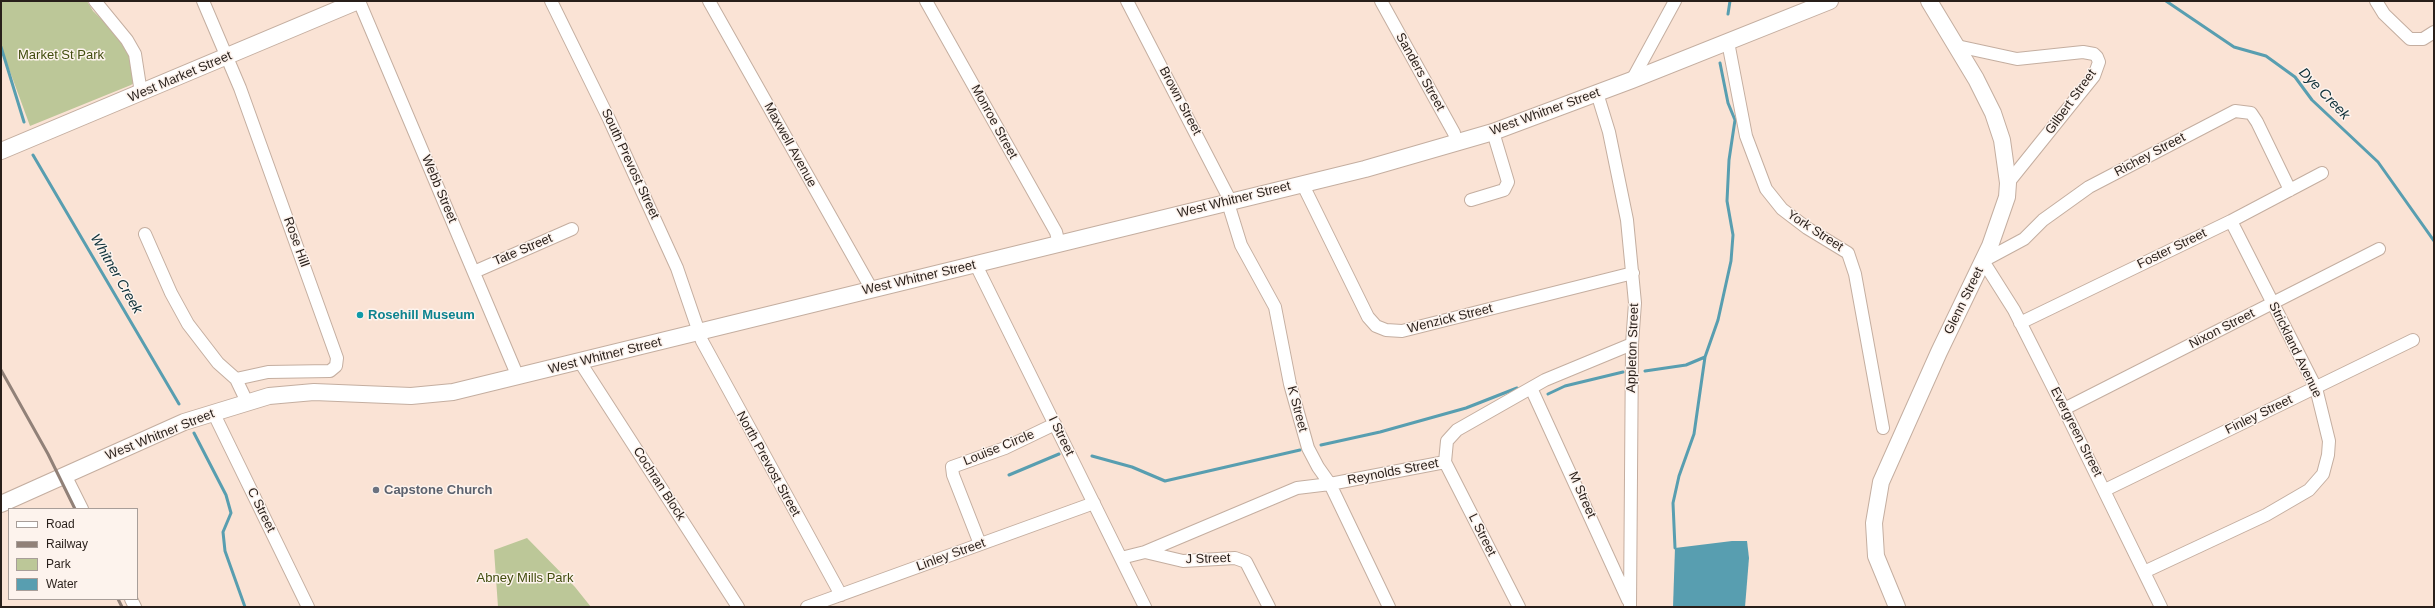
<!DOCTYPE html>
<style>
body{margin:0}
#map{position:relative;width:2435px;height:608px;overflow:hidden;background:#fae3d5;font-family:Arial,sans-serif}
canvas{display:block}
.frame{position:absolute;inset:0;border:2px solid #281f1a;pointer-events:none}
.legend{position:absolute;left:8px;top:508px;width:130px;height:92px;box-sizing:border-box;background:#fdf3ed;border:1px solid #a89e99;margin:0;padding:5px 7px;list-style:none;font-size:12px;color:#281f1a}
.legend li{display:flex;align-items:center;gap:8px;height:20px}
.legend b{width:20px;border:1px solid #a89e99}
</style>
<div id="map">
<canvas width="2435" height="608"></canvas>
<div class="frame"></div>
<ul class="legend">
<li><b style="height:5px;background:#fff"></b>Road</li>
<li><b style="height:5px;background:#918178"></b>Railway</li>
<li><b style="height:11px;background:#bcc798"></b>Park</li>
<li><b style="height:11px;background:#589eb0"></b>Water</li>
</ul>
</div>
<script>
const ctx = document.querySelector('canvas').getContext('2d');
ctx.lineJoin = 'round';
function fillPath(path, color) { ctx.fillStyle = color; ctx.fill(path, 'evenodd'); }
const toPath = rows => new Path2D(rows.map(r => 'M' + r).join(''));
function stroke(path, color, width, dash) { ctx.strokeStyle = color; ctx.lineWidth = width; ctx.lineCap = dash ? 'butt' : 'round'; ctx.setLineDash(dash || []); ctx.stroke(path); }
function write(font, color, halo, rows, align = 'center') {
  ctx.font = font + ' Arial,sans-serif'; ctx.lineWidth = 3; ctx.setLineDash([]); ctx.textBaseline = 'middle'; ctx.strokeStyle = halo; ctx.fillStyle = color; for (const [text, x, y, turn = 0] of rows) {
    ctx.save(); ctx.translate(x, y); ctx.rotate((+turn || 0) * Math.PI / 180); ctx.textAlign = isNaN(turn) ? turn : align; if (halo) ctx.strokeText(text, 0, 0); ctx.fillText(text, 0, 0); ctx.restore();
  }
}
const green = toPath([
 [1,1,87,1,93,11,116,33,128,49,135,82,131,85,30,126,1,47],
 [527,538,575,587,591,607,498,607,494,550]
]);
const water = toPath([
 [1732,541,1747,541,1749,558,1745,607,1673,607,1675,548]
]);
const stream = toPath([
 [2166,1,2234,47,2266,56,2295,77,2312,100,2378,162,2434,241],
 [1728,14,1730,1],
 [1,47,24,122],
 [33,155,179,404],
 [1645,371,1686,365,1705,357],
 [1548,394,1565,386,1623,372],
 [194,433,226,495,231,513,223,532,225,551,245,607],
 [1321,445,1380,432,1466,408,1517,388],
 [1092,456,1132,467,1165,481,1300,450],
 [1009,475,1059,454],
 [1675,548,1673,503,1679,476,1694,434,1705,357,1718,320,1731,261,1733,235,1727,201,1729,160,1735,120,1728,103,1720,63]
]);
const street = toPath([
 [95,1,127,40,135,54,141,93],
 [203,1,240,88,337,358,336,366,330,371,268,372,236,379,247,402],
 [359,1,518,377],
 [551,1,609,119,677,268,702,341,841,595],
 [709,1,871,288],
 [926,1,1056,232,1059,244],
 [1127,1,1231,202],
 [1381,1,1454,133,1457,144],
 [2376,1,2384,14,2410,39,2423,39,2434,32],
 [1728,42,1746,136,1766,189,1782,209,1807,228,1848,253,1855,274,1883,428],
 [1957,46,2017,59,2083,52,2094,54,2097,57,2099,62,2094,76,2008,183],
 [1632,80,1675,1],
 [1597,93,1609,132,1627,220,1635,303,1632,344,1630,607],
 [1302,183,1368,317,1376,326,1386,330,1402,331,1633,273],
 [1471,200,1504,190,1508,182,1493,132],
 [1228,203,1241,245,1275,307,1290,384,1308,448,1318,467,1330,484,1389,607],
 [145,234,171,293,188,324,218,363,236,379],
 [976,265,1145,607],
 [474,272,572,229],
 [2020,323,2231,221,2322,173],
 [580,362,738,607],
 [1531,388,1628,600],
 [2064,409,2379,249],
 [213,412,308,607],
 [1445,462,1519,607],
 [65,475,82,509],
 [2105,490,2413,340],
 [980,544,953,475,952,467,1005,448,1055,424],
 [1145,552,1297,488,1330,484,1445,462,1447,441,1457,430,1545,380,1632,344],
 [1121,558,1145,552,1183,561,1235,558,1246,562,1269,607],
 [2144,572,2266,515,2309,490,2323,474,2328,455,2329,441,2316,388,2231,221],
 [131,599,135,607],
 [807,607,1094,503],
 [2161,607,2064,409,2014,310,1983,261,2024,239,2043,220,2089,187,2235,111,2251,113,2257,122,2290,190]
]);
const secondary = toPath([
 [1,151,358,1],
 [1,504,184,422,269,396,314,392,411,396,453,392,1365,169,1493,132,1632,80,1830,1],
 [1897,607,1876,556,1874,523,1881,482,1939,352,1990,246,2007,197,2008,183,2002,140,1993,113,1976,79,1929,1]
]);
const rail = toPath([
 [1,370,48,454,75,509],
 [118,599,122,607]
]);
const markers = [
 [360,315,4,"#0f9aa8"],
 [376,490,4,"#6b7280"]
];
const parkNames = [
 ["Market St Park",61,55],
 ["Abney Mills Park",525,578]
];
const streetNames = [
 ["Sanders Street",1420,72,61],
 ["West Market Street",180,77,-23],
 ["Brown Street",1180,101,62],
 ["Gilbert Street",2071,102,-54],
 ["West Whitner Street",1545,112,-20],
 ["Monroe Street",994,122,61],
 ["Maxwell Avenue",790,145,61],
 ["Richey Street",2150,155,-28],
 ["South Prevost Street",630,164,65],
 ["Webb Street",439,189,67],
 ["West Whitner Street",1234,200,-14],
 ["York Street",1815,231,33],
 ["Rose Hill",296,242,70],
 ["Foster Street",2172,249,-26],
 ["Tate Street",523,250,-23],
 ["West Whitner Street",919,278,-13],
 ["Glenn Street",1964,301,-64],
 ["Wenzick Street",1450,319,-14],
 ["Nixon Street",2222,329,-27],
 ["Appleton Street",1633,348,-88],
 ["Strickland Avenue",2295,350,64],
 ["West Whitner Street",605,356,-14],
 ["K Street",1297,409,75],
 ["Finley Street",2259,415,-26],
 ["Evergreen Street",2076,432,63],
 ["West Whitner Street",160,435,-22],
 ["I Street",1061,436,64],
 ["Louise Circle",999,448,-22],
 ["North Prevost Street",768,464,61],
 ["Reynolds Street",1393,472,-11],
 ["Cochran Block",659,484,57],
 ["M Street",1582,495,66],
 ["C Street",261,510,64],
 ["L Street",1482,535,63],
 ["Linley Street",951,555,-20],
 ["J Street",1208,559,-2]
];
const cultureNames = [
 ["Rosehill Museum",368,315]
];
const worshipNames = [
 ["Capstone Church",384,490]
];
const waterNames = [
 ["Dye Creek",2324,94,46],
 ["Whitner Creek",116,274,60]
];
fillPath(green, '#bcc798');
fillPath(water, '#589eb0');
stroke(stream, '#589eb0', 3);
stroke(street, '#c4aea0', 14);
stroke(secondary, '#c4aea0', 18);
stroke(street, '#fff', 12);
stroke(secondary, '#fff', 16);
stroke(rail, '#918178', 3);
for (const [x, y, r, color] of markers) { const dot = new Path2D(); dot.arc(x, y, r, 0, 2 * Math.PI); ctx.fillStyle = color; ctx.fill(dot); stroke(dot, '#fdf3ed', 1.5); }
write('13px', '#424d0f', '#fdf3ed', parkNames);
write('13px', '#281f1a', '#fdf3ed', streetNames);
write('bold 13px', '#0d838f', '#fdf3ed', cultureNames, 'left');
write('bold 13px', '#5b616d', '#fdf3ed', worshipNames, 'left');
write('italic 14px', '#0d3039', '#fdf3ed', waterNames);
</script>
